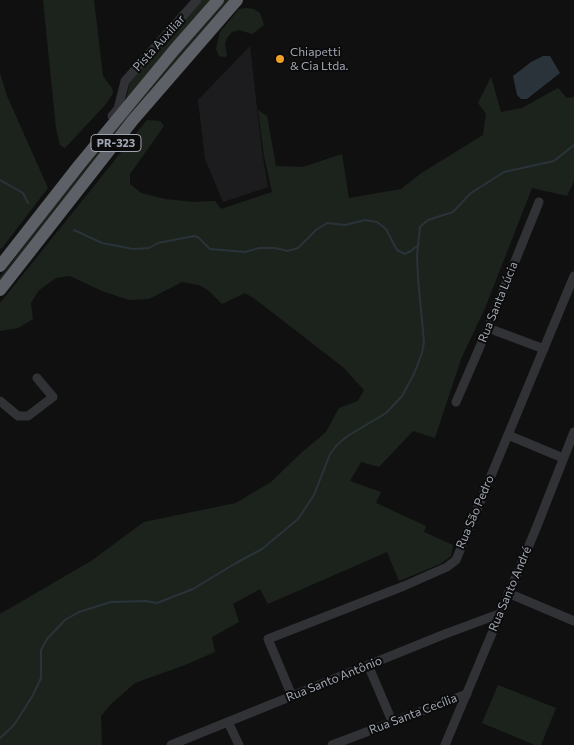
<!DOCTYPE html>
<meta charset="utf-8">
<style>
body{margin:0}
canvas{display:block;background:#101011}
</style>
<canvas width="574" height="745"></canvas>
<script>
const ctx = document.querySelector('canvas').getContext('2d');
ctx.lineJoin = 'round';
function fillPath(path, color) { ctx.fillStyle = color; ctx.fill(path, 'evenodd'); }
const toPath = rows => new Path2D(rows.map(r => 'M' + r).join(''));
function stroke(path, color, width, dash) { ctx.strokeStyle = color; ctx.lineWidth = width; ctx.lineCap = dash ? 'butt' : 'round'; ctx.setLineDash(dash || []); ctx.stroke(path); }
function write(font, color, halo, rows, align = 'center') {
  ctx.font = font + ' Commissioner,sans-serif'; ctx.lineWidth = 4; ctx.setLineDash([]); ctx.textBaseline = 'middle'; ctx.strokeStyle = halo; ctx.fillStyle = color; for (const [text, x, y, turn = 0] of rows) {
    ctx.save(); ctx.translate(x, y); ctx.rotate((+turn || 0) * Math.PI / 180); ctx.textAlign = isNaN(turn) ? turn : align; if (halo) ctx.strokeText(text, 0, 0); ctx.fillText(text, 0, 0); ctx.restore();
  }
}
const built = toPath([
 [250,46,262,152,268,187,223,202,205,159,198,100]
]);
const green = toPath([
 [43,0,94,0,103,76,112,88,113,93,106,104,65,148,60,145,56,128],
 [202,0,214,0,126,100,130,81],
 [223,0,233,0,0,286,0,277,97,150],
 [246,8,254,9,260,13,264,25,252,34,239,30,232,32,227,38,225,44,227,55,225,57,219,56,216,49,220,32,239,9],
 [0,73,7,96,48,188,2,248,0,249],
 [491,77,501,112,522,108,558,88,567,98,574,97,574,181,567,196,532,188,485,308,461,359,435,438,413,431,379,467,361,462,350,481,381,492,376,503,426,526,424,532,453,545,451,556,440,564,399,581,387,552,268,604,260,589,233,604,239,622,212,637,215,652,185,665,135,683,111,704,101,716,102,745,0,745,0,614,91,561,144,522,236,503,271,482,300,454,326,432,339,408,358,401,364,390,344,368,255,299,245,293,222,304,208,290,199,285,182,282,149,299,129,300,102,291,70,276,56,278,39,290,31,303,33,319,18,328,0,331,0,303,147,120,160,121,164,126,130,174,130,184,141,193,165,199,194,202,215,201,221,209,272,192,264,156,258,110,267,116,276,166,303,167,342,154,349,198,401,189,420,174,483,135,486,114,478,103],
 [498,685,556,708,541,745,535,745,482,723]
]);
const water = toPath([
 [543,56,550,56,560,73,527,99,521,99,517,95,513,76,531,62]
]);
const stream = toPath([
 [0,180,23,193,28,203],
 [74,230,102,243,133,249,149,248,158,243,194,236,198,237,210,249,245,252,259,248,275,248,288,251,298,248,316,230,327,223,345,225,365,220,377,222,386,229,397,250,405,254,411,251,419,244],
 [0,738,14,725,33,695,41,678,41,650,47,639,65,620,79,612,111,602,146,601,157,603,193,589,236,563,262,549,298,519,314,495,330,454,336,446,346,437,386,413,402,396,414,374,422,353,424,342,418,278,417,255,420,227,428,220,453,212,471,193,504,172,554,161,574,145]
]);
const minor = toPath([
 [112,116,118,109,125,81,197,0],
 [488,328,544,349],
 [0,401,18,416,28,416,53,397,37,378],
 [456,402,488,328,539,202],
 [508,435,563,458],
 [508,593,574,621],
 [368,665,392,721],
 [292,696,268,639,404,586,447,567,456,560,574,276],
 [228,722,239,745],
 [171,745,445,634,499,614],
 [332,745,467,694],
 [445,745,535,531,574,432]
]);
const highway = toPath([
 [0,266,80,164,175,49,218,0],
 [0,290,133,120,237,0]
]);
const markers = [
 [280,59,5,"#f1a027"]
];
const shields = [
 [116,143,50]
];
const shieldNames = [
 ["PR-323",116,143]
];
const streetNames = [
 ["Pista Auxiliar",159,43,-48],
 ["Rua Santa Lúcia",498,302,-68],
 ["Rua São Pedro",475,512,-67],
 ["Rua Santo André",510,589,-67],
 ["Rua Santo Antônio",334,679,-22],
 ["Rua Santa Cecília",413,714,-21]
];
const poiNames = [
 ["Chiapetti",290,52],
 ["& Cia Ltda.",290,66]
];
fillPath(built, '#1c1c1e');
fillPath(green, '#1c231c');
fillPath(water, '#293339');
stroke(stream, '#293339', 2);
stroke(minor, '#313236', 9);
stroke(highway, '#5d6067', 12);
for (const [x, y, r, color] of markers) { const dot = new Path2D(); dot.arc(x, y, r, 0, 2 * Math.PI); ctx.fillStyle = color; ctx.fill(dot); stroke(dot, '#0b0b0c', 2); }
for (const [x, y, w] of shields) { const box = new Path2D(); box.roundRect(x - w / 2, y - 8.5, w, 17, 4); ctx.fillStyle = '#0b0b0c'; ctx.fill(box); stroke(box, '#a1a7b2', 1); }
write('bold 11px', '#a1a7b2', null, shieldNames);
write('12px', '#a1a7b2', '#0b0b0c', streetNames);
write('12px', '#a1a7b2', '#0b0b0c', poiNames, 'left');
</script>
